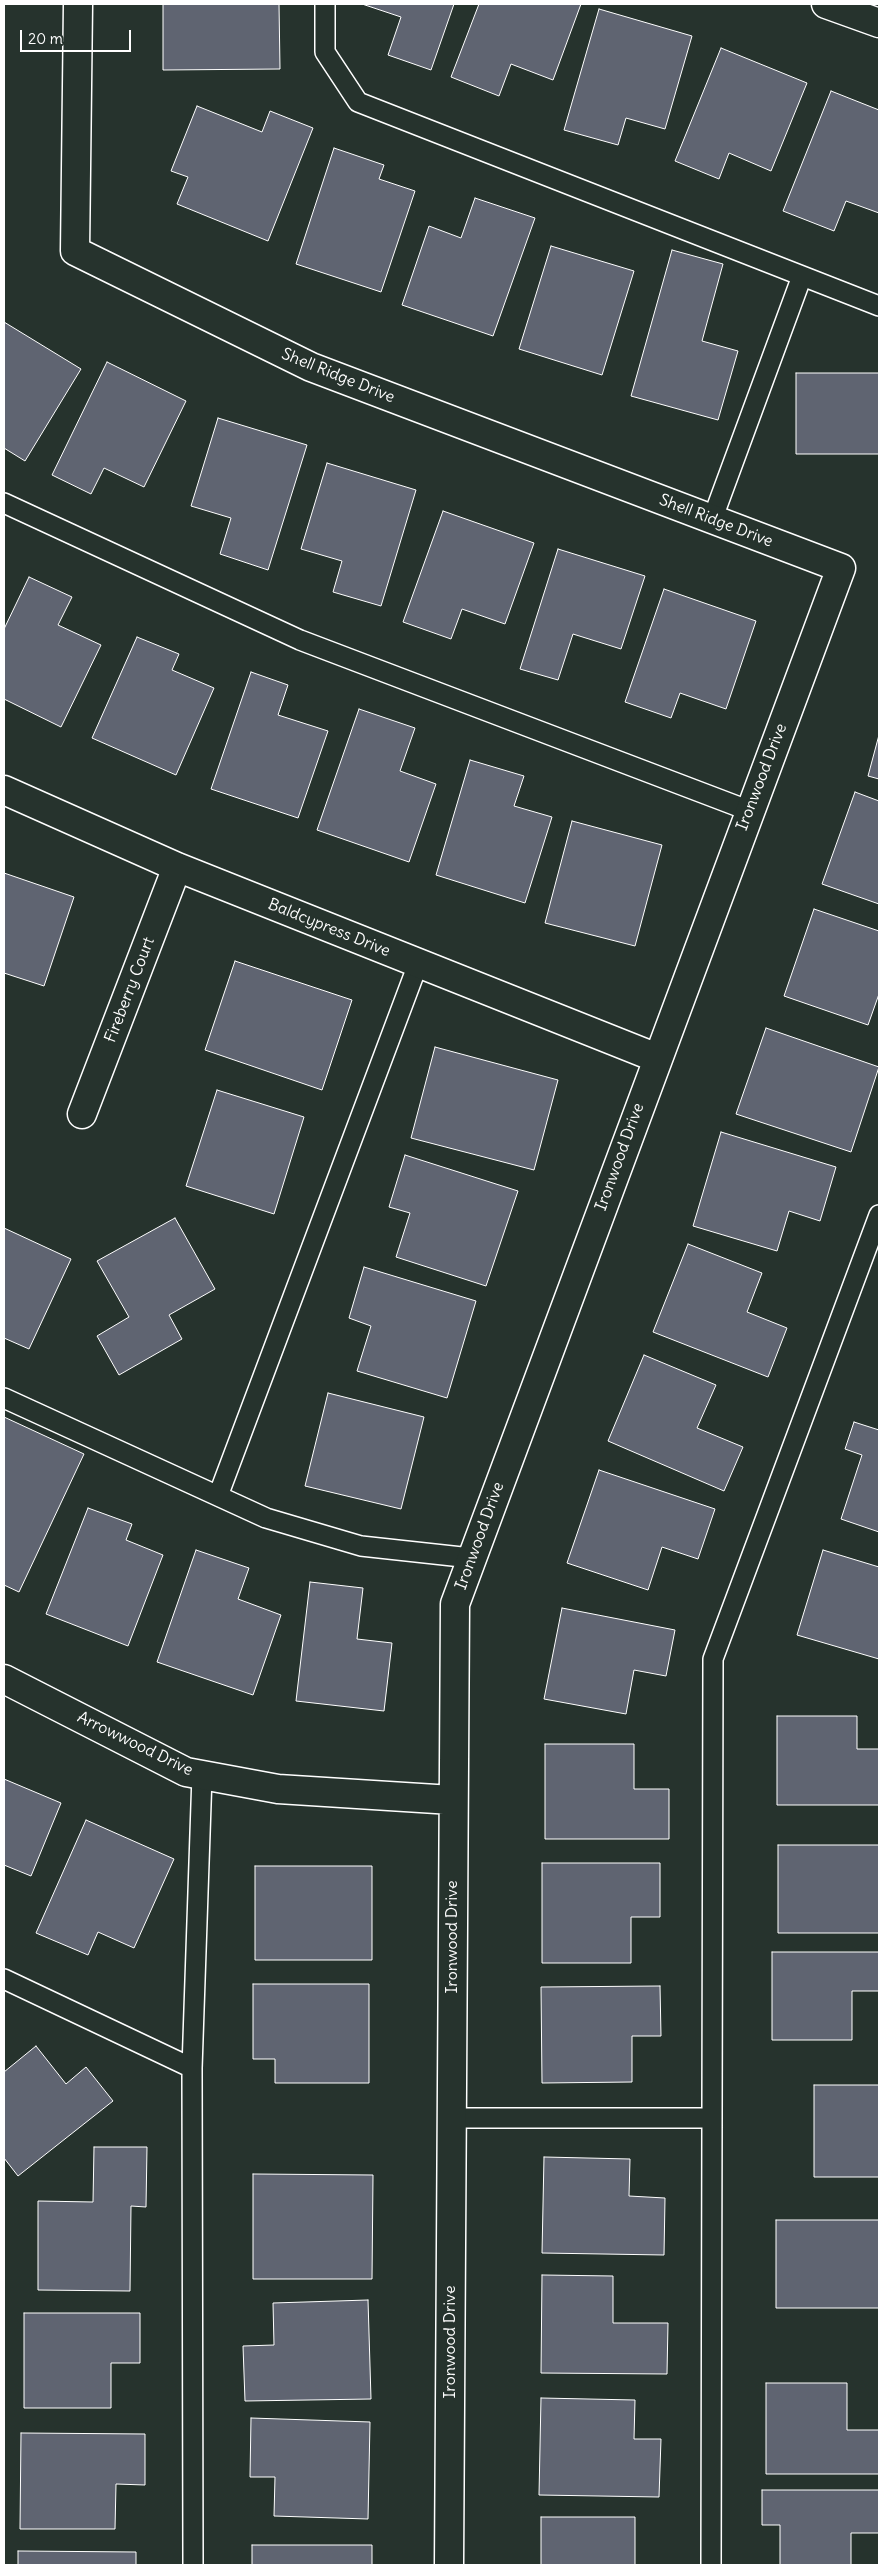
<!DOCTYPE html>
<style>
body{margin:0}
#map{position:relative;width:883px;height:2569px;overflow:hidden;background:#26332d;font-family:Delius,sans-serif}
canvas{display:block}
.frame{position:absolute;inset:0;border:5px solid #fff;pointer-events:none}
.scale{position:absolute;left:20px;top:30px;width:111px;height:22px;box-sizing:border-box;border:2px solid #fff;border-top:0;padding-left:6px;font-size:15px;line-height:18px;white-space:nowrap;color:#fff;-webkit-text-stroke:4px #26332d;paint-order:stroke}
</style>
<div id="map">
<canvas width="883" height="2569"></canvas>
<div class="frame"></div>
<div class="scale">20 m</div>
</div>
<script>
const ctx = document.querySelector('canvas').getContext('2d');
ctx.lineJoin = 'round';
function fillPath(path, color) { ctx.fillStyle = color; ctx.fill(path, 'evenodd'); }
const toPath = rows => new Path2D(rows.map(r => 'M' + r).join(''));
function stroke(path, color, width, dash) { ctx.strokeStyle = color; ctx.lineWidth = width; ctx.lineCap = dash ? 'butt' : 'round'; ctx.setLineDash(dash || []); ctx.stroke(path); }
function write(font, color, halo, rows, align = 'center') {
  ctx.font = font + ' Delius,sans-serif'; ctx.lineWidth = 4.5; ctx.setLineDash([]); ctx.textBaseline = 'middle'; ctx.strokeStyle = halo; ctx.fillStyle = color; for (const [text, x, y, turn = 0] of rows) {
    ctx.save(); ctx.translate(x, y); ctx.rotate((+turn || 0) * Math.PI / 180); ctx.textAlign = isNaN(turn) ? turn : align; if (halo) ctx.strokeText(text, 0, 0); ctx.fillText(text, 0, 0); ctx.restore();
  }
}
const building = toPath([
 [163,4,279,4,280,69,163,70,163,4],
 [362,4,454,4,431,70,388,55,401,17,362,4],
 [479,4,581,4,553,80,511,64,499,96,451,77,479,4],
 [599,9,692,36,665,129,626,118,618,145,564,130,599,9],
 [721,48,807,83,771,171,729,153,719,179,675,161,721,48],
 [831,91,879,110,879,213,846,201,834,231,783,211,831,91],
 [197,106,262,132,270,111,313,128,268,241,177,204,188,177,171,171,197,106],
 [334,148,384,165,379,179,415,191,381,292,296,264,334,148],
 [475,198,535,218,493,336,402,305,429,226,461,238,475,198],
 [551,246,634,271,602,375,519,349,551,246],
 [672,250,723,264,702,341,738,351,718,420,631,396,672,250],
 [4,322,81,369,25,461,4,448,4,322],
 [107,362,186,401,144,487,104,468,91,494,52,475,107,362],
 [796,373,879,373,879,454,796,454,796,373],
 [218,418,307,445,268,570,220,554,231,518,191,506,218,418],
 [327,463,416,490,381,606,333,592,342,561,301,549,327,463],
 [443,511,534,543,505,624,462,609,451,639,403,622,443,511],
 [558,549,645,576,621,649,573,634,558,680,520,669,558,549],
 [29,577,72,597,58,625,101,645,61,727,4,699,4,629,29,577],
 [664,589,756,621,726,709,680,693,671,718,625,702,664,589],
 [137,637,179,654,172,670,214,688,176,775,92,738,137,637],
 [251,672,288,685,278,715,328,731,298,818,211,789,251,672],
 [359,709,415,728,400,771,436,784,409,862,317,830,359,709],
 [879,735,879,779,868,776,879,735],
 [470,760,524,776,514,806,552,817,525,903,436,875,470,760],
 [855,792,879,801,879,904,822,884,855,792],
 [572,821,662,845,635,946,545,923,572,821],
 [4,873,74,897,44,986,4,973,4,873],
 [814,909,879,931,879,994,868,1025,784,996,814,909],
 [235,961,352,1000,322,1090,205,1050,235,961],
 [766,1028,879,1067,851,1152,736,1114,766,1028],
 [435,1047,558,1080,534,1170,411,1138,435,1047],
 [217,1090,304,1117,274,1214,186,1186,217,1090],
 [721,1132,836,1167,820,1221,789,1211,777,1251,693,1226,721,1132],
 [405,1155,518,1191,486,1286,396,1257,410,1213,389,1207,405,1155],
 [175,1218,215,1289,169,1315,182,1339,119,1375,97,1336,129,1317,97,1261,175,1218],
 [4,1228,71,1259,29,1349,4,1338,4,1228],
 [688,1244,762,1273,747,1312,787,1328,768,1377,653,1332,688,1244],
 [364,1267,476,1301,447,1398,357,1371,371,1326,349,1318,364,1267],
 [644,1355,716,1385,697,1428,743,1447,724,1491,608,1441,644,1355],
 [328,1393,424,1417,401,1509,305,1486,328,1393],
 [4,1417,84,1454,19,1592,4,1585,4,1417],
 [854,1422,879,1430,879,1532,841,1519,862,1455,845,1449,854,1422],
 [599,1470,715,1509,698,1559,662,1547,648,1590,567,1563,599,1470],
 [88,1508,132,1524,126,1540,163,1555,128,1646,46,1614,88,1508],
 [196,1550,249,1568,238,1599,281,1615,253,1695,157,1662,196,1550],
 [823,1550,879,1567,879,1659,797,1635,823,1550],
 [310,1582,363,1588,357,1639,392,1643,384,1711,296,1701,310,1582],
 [562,1608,675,1630,666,1676,634,1670,626,1714,544,1699,562,1608],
 [777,1716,857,1716,857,1749,879,1749,879,1805,777,1805,777,1716],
 [545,1744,634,1744,634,1789,669,1789,669,1839,545,1839,545,1744],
 [4,1779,61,1803,31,1876,4,1865,4,1779],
 [86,1820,174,1859,134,1948,98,1932,88,1955,36,1933,86,1820],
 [778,1845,879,1845,879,1933,778,1933,778,1845],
 [542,1863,660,1863,660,1917,631,1917,631,1963,542,1963,542,1863],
 [255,1866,372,1866,372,1960,255,1960,255,1866],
 [772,1952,879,1952,879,1991,852,1991,852,2040,772,2040,772,1952],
 [253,1984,369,1984,369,2083,275,2083,275,2059,253,2059,253,1984],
 [660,1986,661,2036,632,2036,632,2082,542,2083,541,1987,660,1986],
 [36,2046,66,2084,86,2067,113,2101,18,2176,4,2158,4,2072,36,2046],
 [814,2085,879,2085,879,2177,814,2177,814,2085],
 [94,2147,147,2147,146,2207,131,2206,130,2291,38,2290,38,2201,93,2202,94,2147],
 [544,2157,630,2159,629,2196,665,2198,664,2255,542,2253,544,2157],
 [253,2174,373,2175,372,2279,253,2279,253,2174],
 [776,2220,879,2220,879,2308,776,2308,776,2220],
 [542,2275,613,2276,613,2323,668,2323,667,2374,541,2373,542,2275],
 [368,2300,371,2399,245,2401,243,2346,274,2345,273,2303,368,2300],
 [24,2313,140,2313,140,2363,111,2363,111,2408,24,2408,24,2313],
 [766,2383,847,2383,847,2430,879,2430,879,2474,766,2474,766,2383],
 [541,2398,635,2400,634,2439,661,2439,659,2497,539,2495,541,2398],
 [251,2418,370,2422,368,2519,274,2516,275,2477,250,2477,251,2418],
 [21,2433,145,2434,145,2485,116,2484,115,2529,20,2529,21,2433],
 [762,2490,879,2490,879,2533,851,2533,851,2565,780,2565,780,2525,762,2525,762,2490],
 [541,2517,635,2517,635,2565,655,2565,541,2565,541,2517],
 [252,2545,372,2545,372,2565,252,2565,252,2545],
 [18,2551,136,2552,136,2565,18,2565,18,2551]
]);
const service = toPath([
 [325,4,325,52,358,102,879,306],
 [4,503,300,640,750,811],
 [712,520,802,276],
 [4,1398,266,1518,361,1546,471,1558],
 [218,1496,418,964],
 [4,1979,192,2068],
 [451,2118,712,2118],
 [193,2565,192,2068,202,1775],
 [711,2565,713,1659,879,1215]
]);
const minor = toPath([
 [78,4,75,251,311,367,841,568,455,1604,449,2565],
 [826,4,879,23],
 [4,790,177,867,657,1058],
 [82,1114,177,867],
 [4,1679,186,1772,278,1789,452,1800]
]);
const streetNames = [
 ["Shell Ridge Drive",338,376,22],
 ["Shell Ridge Drive",716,521,21],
 ["Ironwood Drive",762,777,-69],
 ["Baldcypress Drive",329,928,22],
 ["Fireberry Court",130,990,-69],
 ["Ironwood Drive",620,1157,-70],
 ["Ironwood Drive",480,1536,-70],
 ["Arrowwood Drive",135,1744,26],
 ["Ironwood Drive",452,1937,-90],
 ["Ironwood Drive",450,2342,-90]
];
fillPath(building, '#5f6471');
stroke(building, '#fff', 1);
stroke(service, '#fff', 22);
stroke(minor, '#fff', 31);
stroke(service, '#26332d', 19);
stroke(minor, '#26332d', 28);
write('16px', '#fff', '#26332d', streetNames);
</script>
